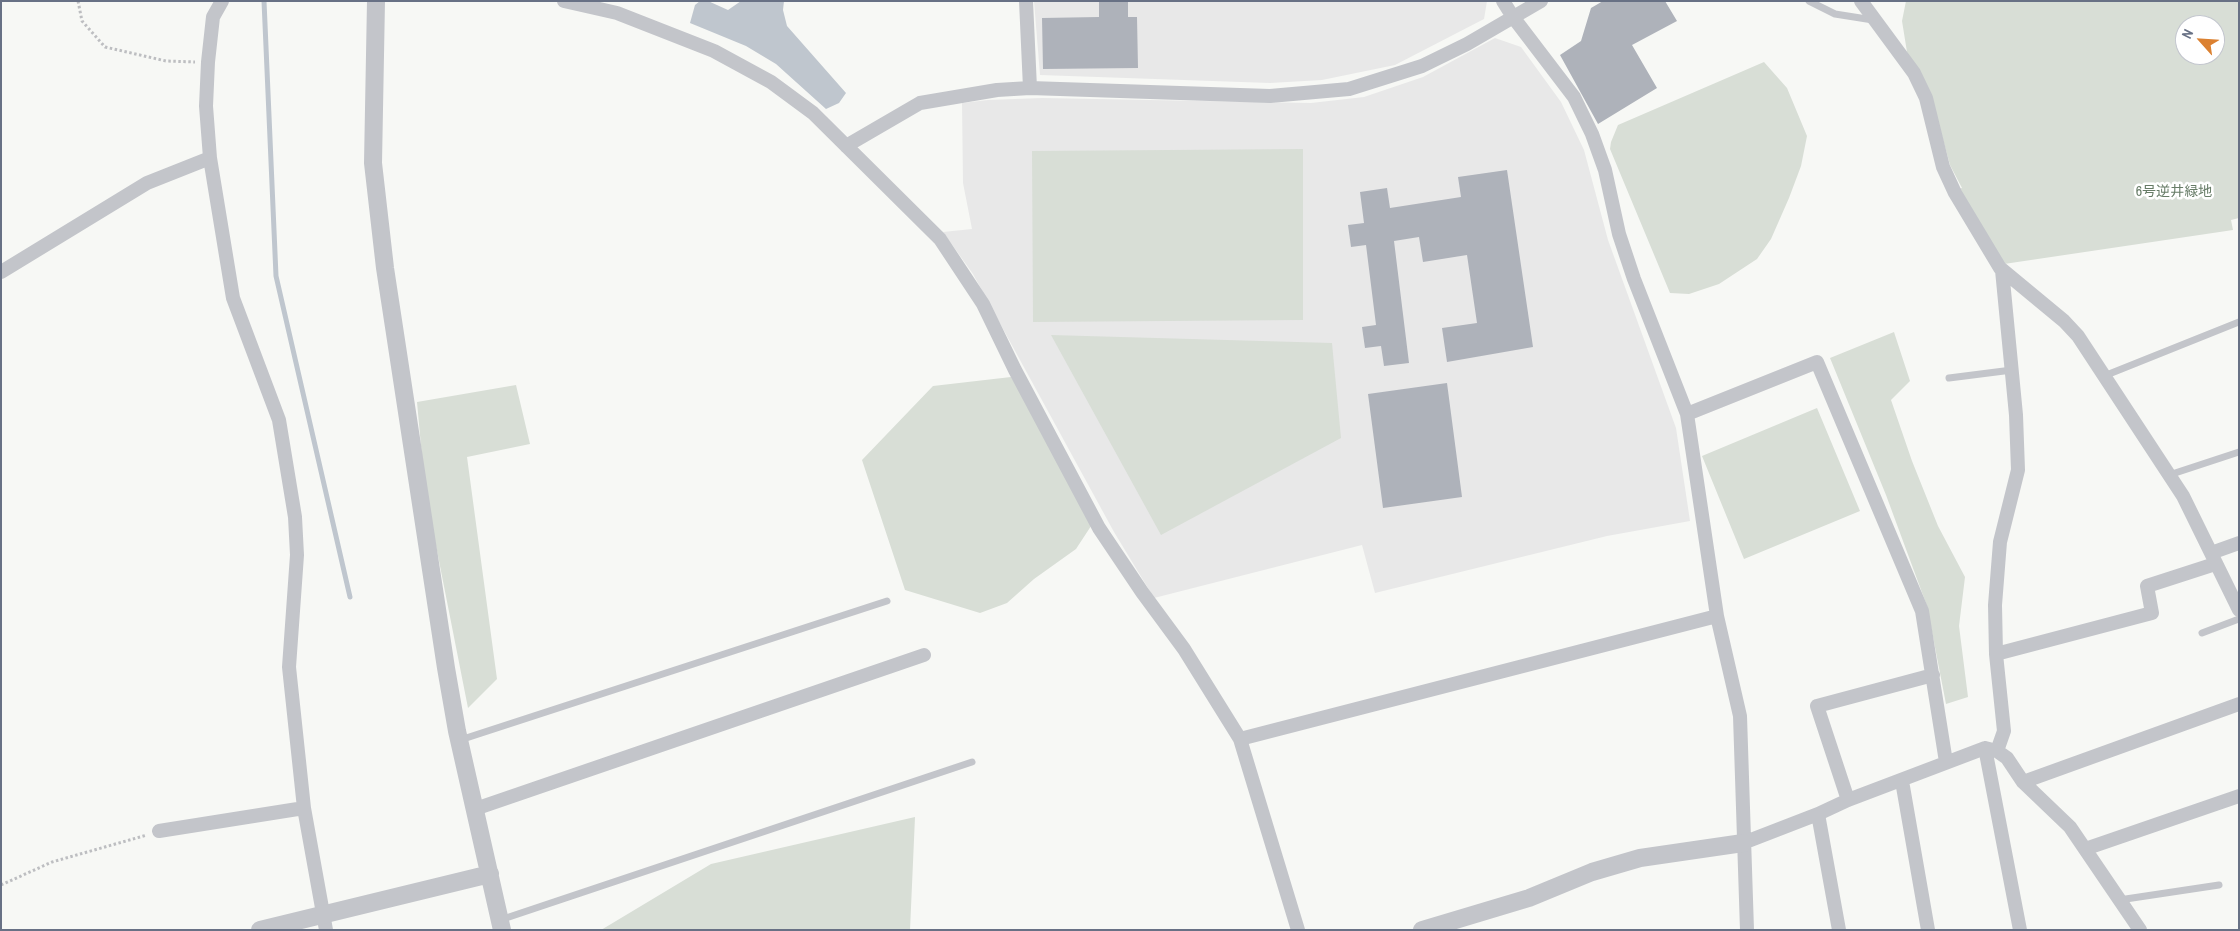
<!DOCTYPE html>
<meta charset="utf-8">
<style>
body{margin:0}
#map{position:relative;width:2240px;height:931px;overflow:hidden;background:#f7f8f5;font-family:"Archivo Narrow",sans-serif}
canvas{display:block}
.frame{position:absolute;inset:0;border:2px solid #687185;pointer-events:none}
.north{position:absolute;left:2175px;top:15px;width:50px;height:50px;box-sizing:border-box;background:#fff;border:1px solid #c3c6ce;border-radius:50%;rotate:296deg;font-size:14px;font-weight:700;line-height:20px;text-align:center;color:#687185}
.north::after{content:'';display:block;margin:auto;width:18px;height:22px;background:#db8131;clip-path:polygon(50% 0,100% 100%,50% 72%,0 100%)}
</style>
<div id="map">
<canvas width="2240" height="931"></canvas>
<div class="frame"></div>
<div class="north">N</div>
</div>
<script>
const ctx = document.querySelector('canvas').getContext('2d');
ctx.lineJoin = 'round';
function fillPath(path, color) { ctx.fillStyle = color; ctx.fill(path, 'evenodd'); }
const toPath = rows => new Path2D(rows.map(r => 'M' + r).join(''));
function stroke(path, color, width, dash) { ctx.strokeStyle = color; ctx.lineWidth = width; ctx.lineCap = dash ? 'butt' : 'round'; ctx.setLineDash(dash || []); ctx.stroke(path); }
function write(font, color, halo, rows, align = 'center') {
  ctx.font = font + ' "Archivo Narrow","Noto Sans JP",sans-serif'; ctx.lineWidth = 5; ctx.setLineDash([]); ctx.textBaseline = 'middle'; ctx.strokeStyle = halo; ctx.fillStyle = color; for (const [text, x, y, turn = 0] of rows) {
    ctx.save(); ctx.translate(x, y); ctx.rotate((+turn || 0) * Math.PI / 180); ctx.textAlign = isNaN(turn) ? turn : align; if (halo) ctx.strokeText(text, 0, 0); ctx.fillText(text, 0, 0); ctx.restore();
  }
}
const built = toPath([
 [1034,1,1487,1,1484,19,1395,65,1322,80,1270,83,1040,75],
 [1495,38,1521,47,1561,102,1584,150,1608,240,1676,428,1690,521,1607,536,1375,593,1362,545,1154,598,1114,532,973,274,943,232,972,229,963,183,962,103,988,100,1042,98,1311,103,1364,97,1423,77]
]);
const green = toPath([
 [1906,1,2239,1,2239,218,2231,220,2233,230,2004,264,1958,189,1962,188,1950,165,1930,92,1907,52,1902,21],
 [2185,25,2215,25,2215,55,2185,55],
 [1764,62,1787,88,1807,136,1801,166,1789,198,1771,239,1757,259,1719,284,1689,294,1670,293,1610,149,1611,142,1618,125],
 [1303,149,1303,320,1033,322,1032,151],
 [1894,332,1910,381,1891,400,1912,461,1938,526,1965,577,1959,626,1968,697,1946,704,1927,606,1886,495,1830,358],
 [1051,335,1332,343,1341,438,1161,535],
 [1011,377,1047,437,1093,523,1076,549,1034,579,1007,603,980,613,905,590,862,460,933,386],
 [516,385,530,444,467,457,497,679,468,708,425,490,417,402],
 [1817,408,1860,511,1744,559,1702,456],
 [915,817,910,930,601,930,711,864]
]);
const water = toPath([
 [700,1,708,1,728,10,741,1,784,1,783,10,787,26,846,93,839,103,826,109,776,64,746,46,690,23,695,5]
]);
const stream = toPath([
 [264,1,276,276,350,597]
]);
const building = toPath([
 [1099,1,1128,1,1128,17,1137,17,1138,68,1043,69,1042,18,1099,17],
 [1603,1,1665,1,1677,21,1632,45,1657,88,1598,124,1560,55,1581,41,1591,8],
 [1507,170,1533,347,1447,362,1442,328,1477,323,1467,255,1423,262,1419,237,1394,241,1409,363,1384,366,1381,346,1365,348,1362,327,1376,325,1366,245,1351,247,1348,225,1364,223,1360,192,1387,188,1390,208,1461,197,1458,177],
 [1447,383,1462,497,1383,508,1368,394]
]);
const path = toPath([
 [78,1,82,21,105,47,166,61,195,62],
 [1,885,52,862,147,835]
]);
const service = toPath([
 [1809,1,1835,14,1873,20],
 [2104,376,2239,322],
 [1949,378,2012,370],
 [2169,475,2239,452],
 [2202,633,2239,619],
 [460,740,887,601],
 [2119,900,2219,885],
 [500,920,972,762]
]);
const minor = toPath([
 [222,1,213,17,208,62,206,106,210,158,233,298,279,420,295,517,297,555,289,667,304,808,326,930],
 [564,1,617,13,714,51,771,82,813,113,940,239,983,304,1015,370,1099,528,1142,592,1184,649,1240,739,1298,930],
 [1026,1,1030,88],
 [1503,1,1513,17,1574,97,1592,134,1605,170,1619,234,1634,279,1687,414,1717,616,1740,716,1747,930],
 [1861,1,1914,73,1926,98,1943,167,1955,193,2000,268,2064,321,2078,336,2183,496,2239,610],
 [846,146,920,103,997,90,1030,88,1270,96,1349,89,1422,66,1467,44,1541,1],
 [1,272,147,183,210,158],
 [1687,414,1817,362,1922,611,1946,762],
 [2211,553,2239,543],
 [1996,654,2152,613,2147,586,2215,564],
 [1240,739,1717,616],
 [1985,748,2020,930],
 [1997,751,2004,731,1996,654,1995,605,2000,542,2018,470,2016,415,2002,270],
 [1902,781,1928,930],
 [2023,782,2239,704],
 [1848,800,1817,706,1933,675],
 [475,809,924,655],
 [1818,814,1839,930],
 [159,831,304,808],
 [1743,843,1818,814,1848,800,1985,748,1997,751,2007,758,2023,782,2070,827,2140,930],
 [2085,849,2239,796]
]);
const tertiary = toPath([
 [376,1,373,163,385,268,446,668,457,731,502,930],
 [260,930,490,874],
 [1422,930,1529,898,1592,872,1640,858,1743,843]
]);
const parkNames = [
 ["6号逆井緑地",2174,192]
];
fillPath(built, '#e8e8e8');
fillPath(green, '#d8ded6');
fillPath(water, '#bfc6ce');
stroke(stream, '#bfc6ce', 5);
fillPath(building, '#aeb2ba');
stroke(path, '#bdbec1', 3, [2.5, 2.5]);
stroke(service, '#c3c5ca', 7);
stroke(minor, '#c3c5ca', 14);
stroke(tertiary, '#c3c5ca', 18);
write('14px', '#677c67', '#fff', parkNames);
</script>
